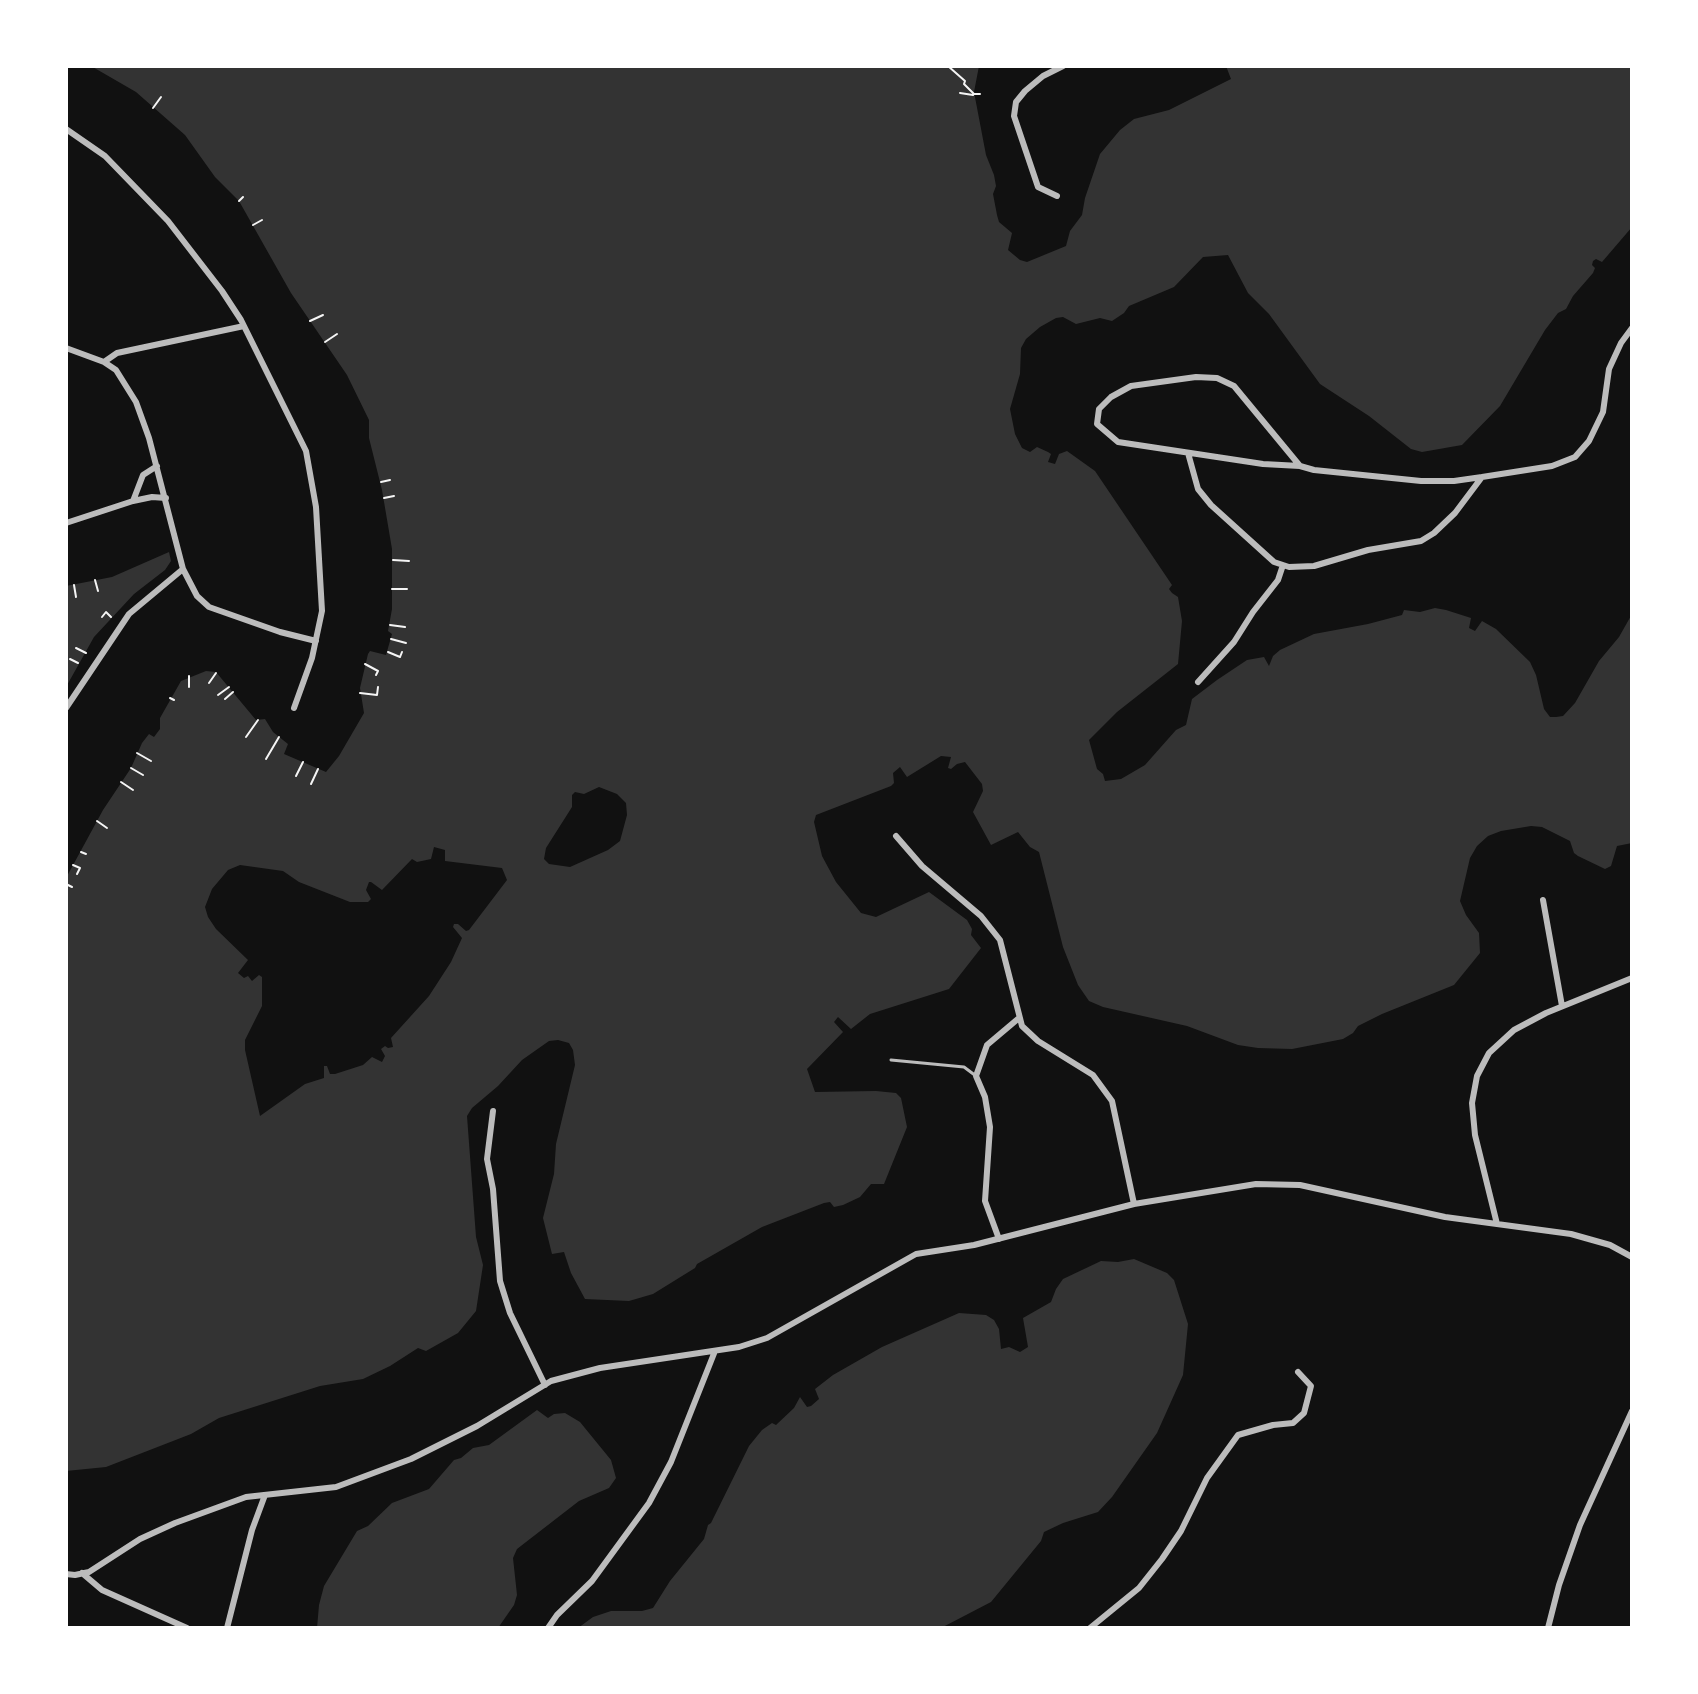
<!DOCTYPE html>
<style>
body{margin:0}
#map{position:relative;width:1698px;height:1694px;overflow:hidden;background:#111;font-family:Georgia,serif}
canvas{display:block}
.frame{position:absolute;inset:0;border:68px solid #fff;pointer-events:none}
</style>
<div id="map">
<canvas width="1698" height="1694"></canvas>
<div class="frame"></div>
</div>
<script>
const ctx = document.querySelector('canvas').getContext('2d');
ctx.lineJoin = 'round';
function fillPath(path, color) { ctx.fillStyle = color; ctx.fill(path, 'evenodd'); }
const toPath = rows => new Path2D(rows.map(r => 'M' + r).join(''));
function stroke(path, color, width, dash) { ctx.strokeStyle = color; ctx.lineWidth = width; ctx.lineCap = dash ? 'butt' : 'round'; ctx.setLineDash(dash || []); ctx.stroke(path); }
const water = toPath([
 [91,66,979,66,974,92,986,155,994,175,996,186,993,194,997,215,999,222,1012,233,1008,250,1020,260,1027,262,1066,246,1070,231,1082,215,1085,198,1100,154,1120,130,1134,119,1169,110,1231,79,1226,66,1632,66,1632,227,1602,262,1596,259,1593,261,1592,265,1595,268,1593,273,1573,296,1566,309,1558,313,1545,330,1500,406,1462,445,1422,452,1411,449,1369,416,1320,384,1269,314,1248,293,1228,255,1203,257,1174,287,1129,306,1124,313,1112,321,1100,318,1076,324,1063,317,1056,318,1040,327,1026,339,1021,348,1020,374,1010,409,1015,434,1022,448,1030,452,1037,447,1048,452,1051,454,1048,462,1055,464,1059,454,1067,451,1095,471,1172,585,1169,589,1172,593,1178,597,1182,621,1178,664,1117,712,1089,740,1097,769,1103,774,1105,781,1121,779,1145,765,1176,730,1186,725,1192,699,1217,680,1247,660,1264,657,1269,666,1273,656,1280,650,1314,634,1368,624,1402,615,1404,610,1420,612,1435,608,1446,610,1471,618,1469,628,1475,631,1482,621,1496,629,1530,662,1536,675,1544,709,1550,717,1556,717,1563,716,1575,703,1599,661,1619,637,1632,614,1632,843,1617,846,1611,866,1605,869,1578,856,1574,853,1570,841,1542,827,1531,826,1501,831,1488,836,1477,846,1470,858,1460,901,1466,915,1479,933,1480,953,1454,985,1382,1014,1358,1026,1353,1033,1343,1039,1292,1049,1258,1048,1238,1045,1187,1026,1103,1007,1089,1001,1078,985,1063,947,1039,852,1030,847,1018,832,991,845,973,812,983,791,982,784,965,762,957,764,951,769,948,768,951,757,941,756,907,777,900,767,893,773,894,783,891,786,816,815,814,822,822,856,836,882,861,913,876,917,929,892,967,920,972,929,971,935,981,948,949,989,870,1014,851,1029,838,1017,834,1022,843,1032,807,1069,815,1092,876,1091,896,1093,901,1098,907,1127,884,1184,871,1184,860,1197,843,1205,834,1207,830,1202,824,1203,762,1227,697,1264,695,1268,653,1294,629,1301,585,1299,571,1273,564,1252,552,1254,543,1218,554,1174,556,1144,575,1065,573,1050,569,1043,558,1040,549,1041,522,1060,498,1086,472,1108,467,1116,476,1237,483,1265,476,1311,458,1333,426,1351,418,1348,390,1366,363,1379,320,1386,219,1418,191,1434,106,1467,66,1471,66,878,103,810,131,768,142,743,149,734,154,737,160,729,160,718,181,681,206,671,216,672,256,720,265,719,273,732,288,744,284,754,326,772,339,756,364,713,360,688,368,654,370,651,386,655,392,634,388,631,392,609,392,549,382,490,369,438,369,420,347,375,291,293,239,201,215,177,185,135,136,92],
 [599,787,617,794,626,803,627,815,620,841,608,850,570,867,549,864,544,859,546,848,572,807,572,795,575,792,584,794],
 [434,847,445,850,445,861,502,868,507,880,469,930,466,931,458,924,454,924,453,927,462,938,451,962,429,996,391,1038,393,1047,388,1048,385,1046,381,1049,385,1056,382,1062,372,1057,363,1065,335,1074,330,1074,327,1066,324,1066,324,1078,305,1084,260,1116,245,1050,245,1040,262,1006,262,977,259,975,252,981,248,976,244,978,238,973,248,960,216,929,208,917,205,907,212,889,228,870,240,865,283,871,299,882,350,902,368,902,371,899,366,890,369,882,371,882,382,890,412,859,417,862,431,859],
 [169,552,171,561,165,570,134,594,94,637,66,687,66,586,112,577],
 [1134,1259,1167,1273,1174,1280,1188,1324,1183,1375,1157,1433,1112,1497,1098,1512,1063,1523,1044,1532,1041,1541,991,1602,941,1628,578,1628,593,1617,611,1611,642,1611,653,1608,670,1581,704,1539,708,1525,711,1523,749,1446,762,1430,772,1423,776,1425,794,1408,800,1397,807,1407,811,1406,819,1399,815,1389,833,1375,882,1347,959,1313,986,1315,994,1320,999,1329,1001,1349,1009,1347,1020,1352,1028,1347,1023,1318,1051,1302,1056,1289,1063,1279,1101,1261,1118,1262],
 [537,1410,548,1418,554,1414,565,1413,580,1422,611,1460,616,1478,609,1488,579,1501,517,1549,513,1558,517,1595,514,1605,498,1628,317,1628,319,1605,324,1586,357,1531,368,1526,392,1503,429,1489,454,1460,461,1458,473,1448,489,1445]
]);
const path = toPath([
 [948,66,965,81,964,84,974,94,980,94],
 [960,93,973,95],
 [153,108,161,97],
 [239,201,243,197],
 [253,225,262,220],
 [310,321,323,315],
 [325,342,337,334],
 [381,482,390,480],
 [384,498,394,496],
 [393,560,409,561],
 [95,580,98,591],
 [74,585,76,597],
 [392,589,407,589],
 [102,617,106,612,111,617],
 [390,625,405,627],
 [391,639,406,643],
 [76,648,86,653],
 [388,652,400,657,402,652],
 [70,659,78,663],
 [365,664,378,671,376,675],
 [189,676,189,687],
 [209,683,216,673],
 [360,693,377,695,378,687],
 [218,695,229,687],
 [170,698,174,700],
 [225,699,233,692],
 [246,737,258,720],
 [137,753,151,761],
 [266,759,279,737],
 [131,768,143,775],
 [296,776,303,762],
 [121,782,133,790],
 [311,784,318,769],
 [97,821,107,828],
 [81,852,86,854],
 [73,865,80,868,77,874],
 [66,884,72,887]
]);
const service = toPath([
 [891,1060,964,1067,976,1076]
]);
const minor = toPath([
 [66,129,105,156,168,221,222,291,241,320,306,451,316,507,322,611,312,658,294,708],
 [1057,196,1038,187,1014,116,1016,102,1025,91,1043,76,1063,66],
 [66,348,104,362,117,353,244,326],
 [104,362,116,370,136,402,149,438,183,569,197,596,209,607,280,632,316,641],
 [1188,453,1198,489,1211,505,1274,562,1289,567,1314,566,1368,550,1421,541,1434,533,1455,513,1482,477,1552,466,1575,457,1589,441,1603,412,1609,369,1621,343,1632,328],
 [1300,466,1263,464,1118,442,1097,424,1099,409,1111,397,1131,386,1196,377,1217,378,1234,386,1300,466,1314,470,1421,481,1454,481,1482,477],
 [133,501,143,475,157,466],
 [66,523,133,501,152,497,166,498],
 [1198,682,1234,642,1253,612,1278,580,1283,565],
 [66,708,129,614,183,569],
 [896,836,922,866,981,916,1000,940,1022,1026,1038,1041,1093,1075,1112,1101,1134,1204],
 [1543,900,1562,1006],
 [493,1111,487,1159,493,1189,500,1281,510,1313,545,1385],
 [1497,1224,1475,1135,1472,1103,1477,1076,1489,1053,1514,1030,1546,1013,1632,978],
 [999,1239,985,1201,990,1127,985,1097,976,1076,987,1045,1019,1018],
 [82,1573,102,1590,187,1628],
 [66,1574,75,1575,89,1572,140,1539,175,1523,246,1497,336,1487,411,1459,477,1426,551,1381,600,1368,739,1347,767,1338,916,1254,974,1245,1134,1204,1256,1184,1300,1185,1445,1217,1571,1234,1610,1245,1632,1257],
 [227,1628,252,1530,265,1495],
 [548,1628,557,1615,592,1581,649,1503,671,1462,715,1351],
 [1090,1628,1139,1588,1162,1559,1181,1531,1207,1478,1238,1435,1273,1425,1293,1423,1304,1413,1311,1386,1298,1372],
 [1548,1628,1559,1585,1580,1525,1632,1411]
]);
fillPath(water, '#333');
stroke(path, '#f5f5f5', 2);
stroke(service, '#bcbcbc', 3);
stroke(minor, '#bcbcbc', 6);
</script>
